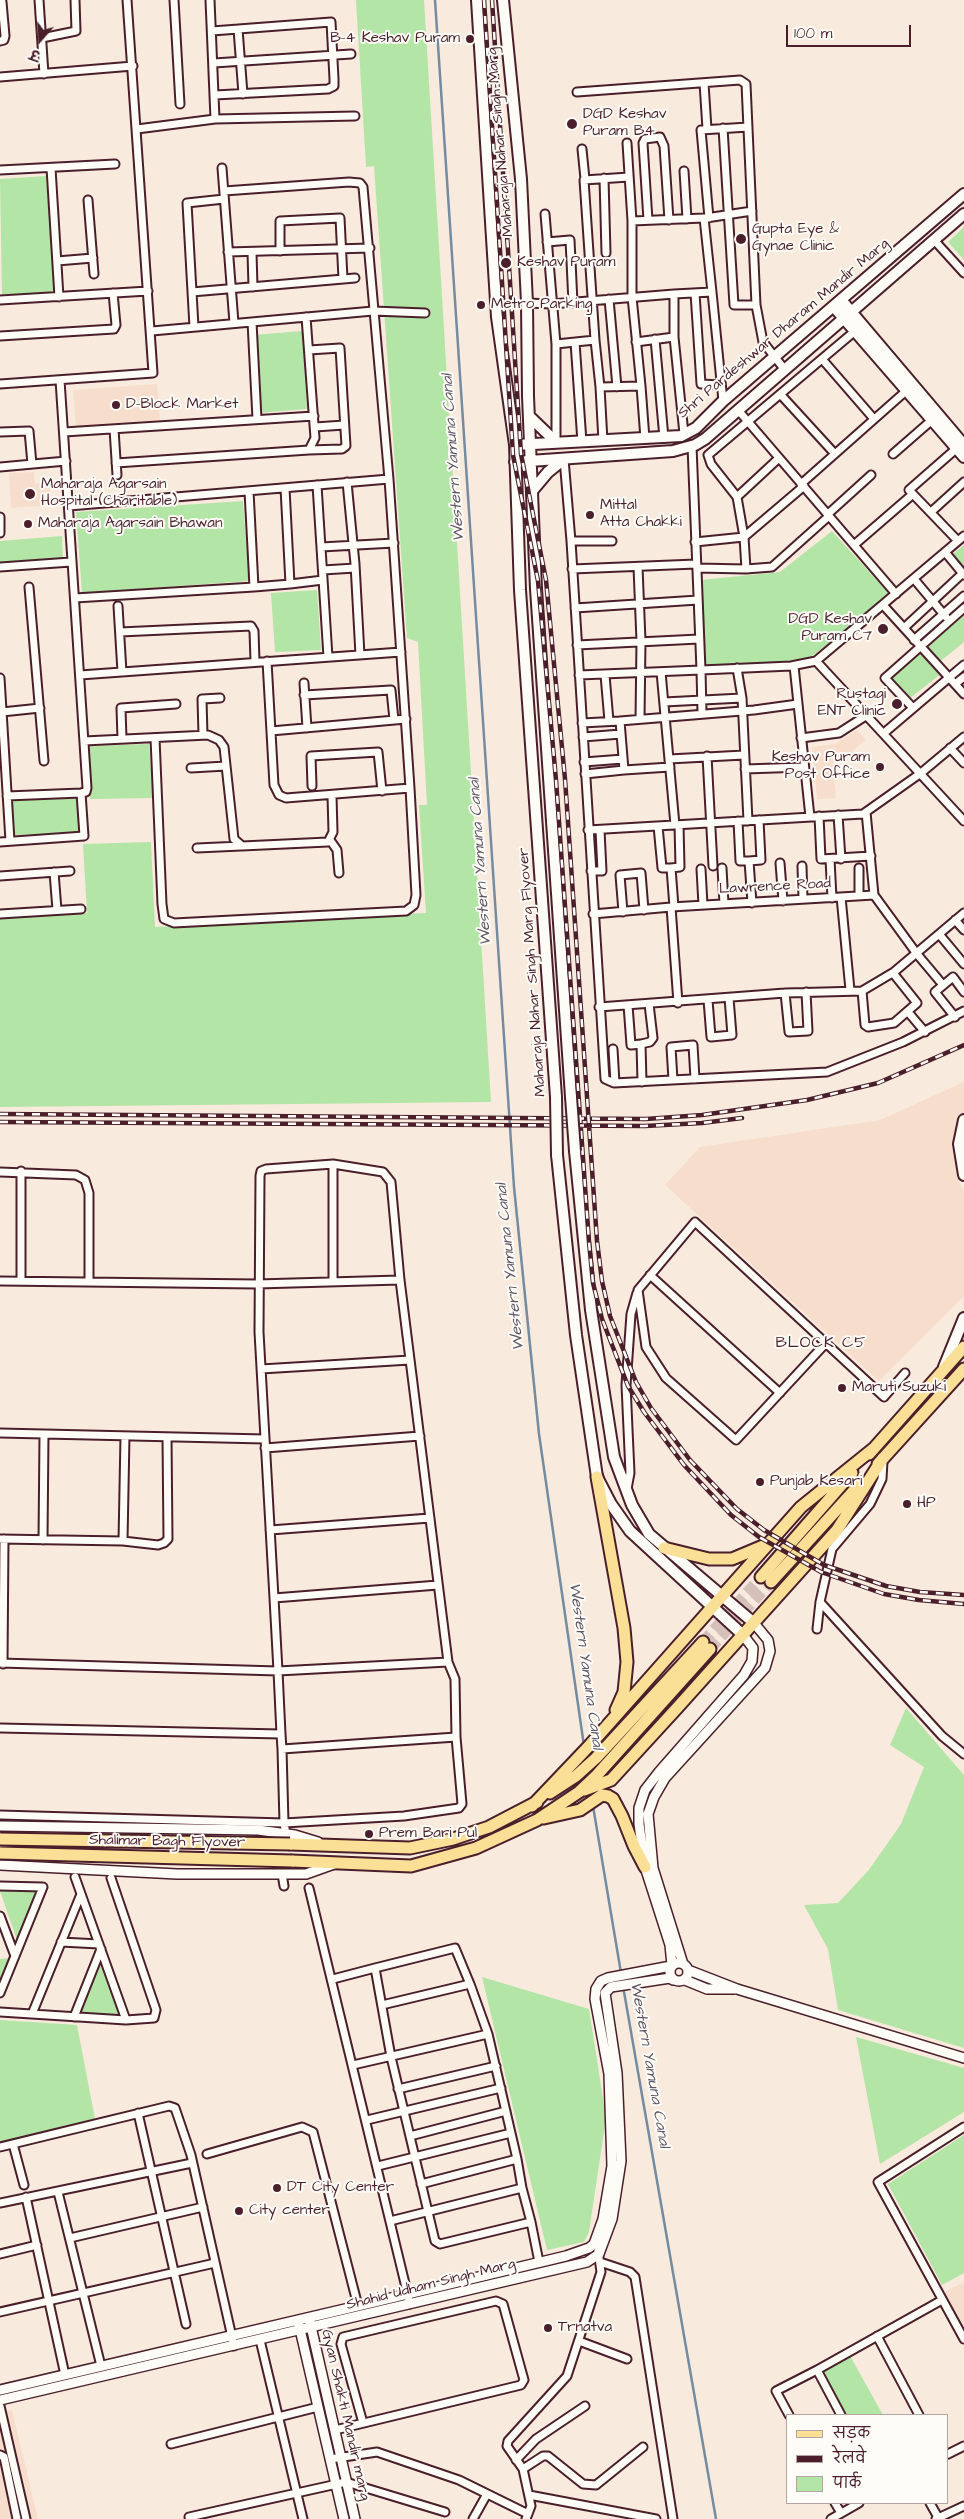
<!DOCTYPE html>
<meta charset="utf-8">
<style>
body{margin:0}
#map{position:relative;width:964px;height:2519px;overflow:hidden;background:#f9eade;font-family:"Architects Daughter","Playpen Sans Deva",sans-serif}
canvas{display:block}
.legend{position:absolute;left:786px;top:2414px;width:162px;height:90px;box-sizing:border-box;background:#fdfcf7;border:1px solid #b5a4a5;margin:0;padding:6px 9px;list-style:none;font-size:15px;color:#4a1f2b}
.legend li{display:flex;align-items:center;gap:10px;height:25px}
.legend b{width:25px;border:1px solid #b5a4a5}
.north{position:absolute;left:15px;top:15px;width:50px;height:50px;-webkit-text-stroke:4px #fdfcf7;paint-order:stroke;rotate:199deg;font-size:14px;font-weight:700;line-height:20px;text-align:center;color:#4a1f2b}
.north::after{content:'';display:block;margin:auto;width:18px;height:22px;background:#4a1f2b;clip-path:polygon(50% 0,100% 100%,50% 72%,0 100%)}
.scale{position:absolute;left:786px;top:25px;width:125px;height:22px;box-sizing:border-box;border:2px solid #4a1f2b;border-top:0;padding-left:6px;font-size:15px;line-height:18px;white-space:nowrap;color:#4a1f2b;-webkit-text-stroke:4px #fdfcf7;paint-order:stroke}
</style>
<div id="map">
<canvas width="964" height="2519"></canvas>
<ul class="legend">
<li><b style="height:6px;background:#fadf96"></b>सड़क</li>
<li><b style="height:6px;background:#4a1f2b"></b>रेलवे</li>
<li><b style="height:14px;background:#b3e5a6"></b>पार्क</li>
</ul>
<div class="north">उ</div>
<div class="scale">100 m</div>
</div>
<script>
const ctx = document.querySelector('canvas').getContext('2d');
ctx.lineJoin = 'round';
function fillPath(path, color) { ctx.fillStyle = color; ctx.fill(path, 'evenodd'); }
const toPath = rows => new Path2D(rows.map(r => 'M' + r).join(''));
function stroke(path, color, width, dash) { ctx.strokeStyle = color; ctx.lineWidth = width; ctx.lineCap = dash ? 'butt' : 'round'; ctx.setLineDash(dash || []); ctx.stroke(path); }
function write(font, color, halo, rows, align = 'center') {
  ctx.font = font + ' "Architects Daughter",sans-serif'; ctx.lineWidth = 4; ctx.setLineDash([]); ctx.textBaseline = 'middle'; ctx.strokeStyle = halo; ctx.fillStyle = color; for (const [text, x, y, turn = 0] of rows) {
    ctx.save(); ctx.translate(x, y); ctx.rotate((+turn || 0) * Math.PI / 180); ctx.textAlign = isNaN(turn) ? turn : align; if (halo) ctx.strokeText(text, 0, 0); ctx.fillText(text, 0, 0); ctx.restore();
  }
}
const built = toPath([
 [157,384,160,420,76,426,73,390],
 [34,472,35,483,50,482,51,505,11,508,9,473],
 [857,730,866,740,852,751,854,755,833,762,836,798,817,799,812,747,835,744],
 [964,1082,964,1171,957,1177,964,1192,964,1296,879,1381,665,1185,700,1147,880,1120],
 [964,2282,964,2328,945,2292],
 [12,2410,38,2519,0,2519,0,2412]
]);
const green = toPath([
 [356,0,424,0,491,1102,0,1107,0,918,87,913,83,844,151,842,155,927,426,913,419,805,427,805,418,642,407,638,374,166,366,167],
 [46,176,55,292,2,296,0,179],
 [964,227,964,260,948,242],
 [302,331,307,409,258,413,253,335],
 [243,501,249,581,82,593,76,512],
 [832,531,891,596,807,660,704,666,701,580,780,572],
 [62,536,63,559,0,563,0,541],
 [964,545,964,567,953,554],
 [317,590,321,650,275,652,271,593],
 [964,613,964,642,937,664,942,673,909,699,889,678],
 [149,744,153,798,90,799,88,746],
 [79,797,81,833,14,835,12,799],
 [906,1708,964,1775,964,2048,838,2010,828,1949,804,1905,838,1903,868,1871,901,1824,924,1767,890,1745],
 [0,1891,36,1891,17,1940],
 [10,1958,0,1983,0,1959],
 [101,1959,119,2015,79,2013],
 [482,1977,589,2009,606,2118,589,2232,584,2242,547,2250],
 [0,2020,77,2025,95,2119,0,2142],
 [856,2037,964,2068,964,2112,880,2164],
 [964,2135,964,2273,942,2285,888,2184],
 [849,2354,883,2415,844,2415,820,2370]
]);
const stream = toPath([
 [435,0,514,1187,539,1434,584,1746],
 [593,1806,621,1973],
 [623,1986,716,2519]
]);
const primaryTunnel = toPath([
 [703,1642,761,1577],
 [710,1649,771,1582]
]);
const minor = toPath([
 [39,0,44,74],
 [174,0,180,104],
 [210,0,215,119],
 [238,29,243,94],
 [212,31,331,22,334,79,334,86,328,89,215,95],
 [42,38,76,31,75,0],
 [0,41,4,40,5,36,2,2],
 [214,63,351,54],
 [0,77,133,66],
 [704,83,707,129],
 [577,92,740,80,746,84,756,305,763,342,785,370],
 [723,128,734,305,756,305],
 [137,129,215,119,355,116],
 [627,143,632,221],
 [582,149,585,179],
 [51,168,59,297],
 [222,168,234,323],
 [0,170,115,164],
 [684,171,687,219],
 [604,178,606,253],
 [88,200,94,274],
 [545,214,556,344,556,442],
 [706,218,752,211],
 [709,218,701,130,748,127],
 [648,220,643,143,645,139,660,137,664,146,669,220],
 [934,240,964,273],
 [547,242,570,240,573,303],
 [280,251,280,221,340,218,343,279],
 [228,252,370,248],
 [252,252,253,287],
 [57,261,93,258],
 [192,292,355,278],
 [712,292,723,401],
 [695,293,701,384,721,385],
 [609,299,617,387],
 [0,300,148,291],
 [527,303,552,304,674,294,674,337,684,434],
 [252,322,257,419],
 [194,327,187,203,224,199],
 [152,331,373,311,425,313],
 [0,336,114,329,116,325,113,293],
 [655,339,664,438],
 [595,340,600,387],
 [575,342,582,442],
 [636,342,674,337],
 [556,344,595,340,584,180,629,177],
 [309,350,340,348,346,446,342,449,309,450],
 [822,359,874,419],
 [0,384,153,373,127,0],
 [641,386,632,297,632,221,704,218,712,292,674,294],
 [781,395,835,454],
 [738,410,896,594],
 [315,427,344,425],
 [114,429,117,475],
 [0,432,29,431,32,464],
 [64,432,314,416],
 [603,441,600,387,641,386,645,439],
 [692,446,701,670,791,666,816,661,964,536],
 [957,448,909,490,958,541],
 [893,454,932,420],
 [564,459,571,541,605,1079,614,1083,827,1072,903,1042,964,1011],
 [116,463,309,450,315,438,306,317],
 [0,467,66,461],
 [347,482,355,564,360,655],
 [801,484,906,391],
 [317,485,328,657],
 [737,497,779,458],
 [69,506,389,479],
 [931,512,964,482],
 [828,514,871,475],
 [0,517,0,533],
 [571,541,612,541],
 [695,542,744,537,804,486],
 [854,545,913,494],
 [321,547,394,543],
 [945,552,964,575],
 [0,567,71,562],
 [638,567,641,641,640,719],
 [697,568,746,569,772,567,829,516],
 [572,569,696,564],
 [746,569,744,537,737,497,711,464,708,455,855,331],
 [323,570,355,568],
 [914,579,946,617],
 [290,584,323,580],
 [29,587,44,761],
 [254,587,290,584,285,488],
 [75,598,254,587,249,491],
 [883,605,964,694],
 [118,606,122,672],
 [575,608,698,600],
 [904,628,963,573],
 [120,632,251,626,254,631,255,661],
 [914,640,964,596],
 [577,645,699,639],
 [267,661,274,785,279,795,286,798,410,788],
 [816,661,964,821],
 [794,666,810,817],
 [737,668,742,698,748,821],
 [661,672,675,825],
 [80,675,401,652],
 [579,675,701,670,702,713],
 [605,675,609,721],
 [0,678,10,841],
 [304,683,307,728],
 [955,684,964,677],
 [304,695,391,690,394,720],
 [664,702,742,698],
 [913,708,885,678,964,608],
 [2,712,40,708],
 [582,723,620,721],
 [271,731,406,719],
 [884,733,964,665],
 [203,735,202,699,220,698],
 [583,737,621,734],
 [155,738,162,904,164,919,174,923,406,911,414,905,416,895,410,788,389,479,363,187,360,183,349,182,224,191],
 [801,738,839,733,867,715],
 [122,739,121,708,176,704],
 [84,741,208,735,219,740,224,747,234,839,242,846,328,842,333,832,332,795],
 [950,748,964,763],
 [707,756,713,866],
 [669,759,744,755],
 [584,762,623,759],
 [670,767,624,770,620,721,754,710,798,704],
 [191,768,226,766],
 [745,769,804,767],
 [585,774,624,770],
 [312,786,311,756,378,752,382,791],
 [7,796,81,793,86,792,87,788,60,380],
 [866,812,874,895],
 [838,815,841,859],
 [819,816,821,859,871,856],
 [738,821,740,861,749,861,761,860,759,820],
 [658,826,662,868,671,868,680,867,679,825],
 [588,830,863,814,921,773,964,737],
 [330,840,337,850,339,873],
 [0,842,84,836,81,793],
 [197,848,241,846],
 [830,859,832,898],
 [749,861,752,903],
 [780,863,783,901],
 [802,866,803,899],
 [671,868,674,907],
 [722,868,724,904],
 [859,868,859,896],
 [701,869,703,905],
 [591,871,602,871,600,830],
 [54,872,57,910],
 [0,876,70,871],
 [874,895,917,954,943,985],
 [841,897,850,990],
 [671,907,678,1003],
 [623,912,620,875,641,873,644,910],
 [0,914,81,909],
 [593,914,671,907,874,895],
 [955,920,964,930],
 [939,934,964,964],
 [862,991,865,1025,868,1027,894,1023,917,1003,893,973],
 [785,993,789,1032,808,1031,806,992],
 [708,1000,711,1037,732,1035,729,998],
 [628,1005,631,1045,641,1044],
 [599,1007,785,993,862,991,894,972,964,913],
 [908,1012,925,1032],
 [955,1017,935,992,953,977,964,992],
 [613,1049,615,1083],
 [673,1080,671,1047,693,1045,695,1079],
 [642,1082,641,1044,650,1042,653,1038,649,1004],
 [21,1171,21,1281],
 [0,1172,76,1175,85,1180,89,1193,89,1282],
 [650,1275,780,1393],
 [0,1281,257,1284,400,1280],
 [333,1281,333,1164],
 [825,1344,736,1440,666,1378,646,1347,638,1290,695,1222,884,1397,905,1373],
 [261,1369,410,1360],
 [0,1433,265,1439],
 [265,1448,420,1436],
 [627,1489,630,1473,626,1385,631,1314,637,1293],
 [270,1530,430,1518],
 [0,1539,123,1541,158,1545,164,1543,168,1539,167,1437],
 [43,1540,44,1434],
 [123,1541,125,1436],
 [274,1598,438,1585],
 [820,1602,942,1736,964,1754],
 [817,1629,820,1602,832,1549,870,1504,882,1479,883,1461],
 [448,1662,455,1679,456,1737],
 [0,1663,278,1671,448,1662,400,1280,391,1182,383,1172,333,1164,266,1169,261,1171,260,1176,259,1332,274,1598,278,1671,281,1734,282,1749,284,1823,286,1834],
 [3,1664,4,1539],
 [0,1728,281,1734],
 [0,1815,284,1823,404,1816,459,1808,462,1804,456,1737,282,1749],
 [282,1874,284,1886],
 [75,1877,126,2020],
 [0,1886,43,1887,0,1993],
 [309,1888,410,2304],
 [0,1916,15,1956],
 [61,1942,99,1944],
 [333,1979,375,1968],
 [382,2005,470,1984],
 [0,2012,126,2020,154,2018,156,2010,111,1878],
 [32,2014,81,1894],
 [74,2017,101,1949],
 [353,2065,488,2034],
 [398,2089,496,2066],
 [138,2113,186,2324],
 [367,2120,501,2088],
 [964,2127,878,2182,964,2339],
 [410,2136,506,2111],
 [13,2144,24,2185],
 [0,2147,169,2106,175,2108,191,2155,234,2346],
 [207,2154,302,2127,313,2132,358,2306],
 [378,2166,511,2133],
 [421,2184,517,2159],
 [58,2192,101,2366],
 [26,2197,65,2375],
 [0,2203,192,2163],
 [390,2221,522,2188],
 [531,2222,440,2244,435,2241,391,2057,375,1968,455,1948,470,1984,488,2034,517,2159,522,2188,531,2222,539,2262],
 [70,2238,203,2207],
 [0,2254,37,2245],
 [600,2262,630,2272,635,2277,673,2519],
 [0,2312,215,2263],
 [877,2336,919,2415],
 [260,2340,303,2519],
 [579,2341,627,2359],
 [817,2370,942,2300],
 [0,2406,26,2519],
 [789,2415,776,2391,817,2370,841,2415],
 [335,2430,521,2385,524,2380,503,2304,496,2301,343,2337,341,2344,363,2423],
 [171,2444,318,2407],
 [948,2454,964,2446],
 [0,2455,4,2457,17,2519],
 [330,2459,377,2452,459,2480,528,2514],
 [516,2460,536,2439,585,2406],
 [523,2469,543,2456,548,2456,583,2484,596,2485,643,2447],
 [529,2495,656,2519],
 [835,2503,841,2513],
 [930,2503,939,2519],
 [189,2517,346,2482,445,2512],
 [473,2519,487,2494],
 [526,2519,531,2506,523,2469,507,2446,508,2441,567,2376,601,2272,598,2251],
 [831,2519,859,2503],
 [936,2519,964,2506]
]);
const tertiary = toPath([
 [0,1826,258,1830,295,1835,318,1842],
 [0,1865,177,1874,306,1874,334,1864],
 '670 1972a9 9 0 1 1 18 0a9 9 0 1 1-18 0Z',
 [683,1964,653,1868,648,1814,654,1797,665,1778,765,1668,770,1651,768,1640,754,1623],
 [672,1965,670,1945,645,1867,639,1824,639,1808,645,1790,659,1772,744,1675,752,1661,753,1648,743,1635],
 [688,1970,737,1989,964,2058],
 [685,1980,707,1989,734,1989],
 [310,2322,355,2519],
 [299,2325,344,2519],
 [0,2390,345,2309,566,2256,589,2248,594,2244,603,2219,612,2166,609,2074,595,1999,596,1989,601,1981,608,1978,671,1966],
 [0,2400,587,2262,599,2254,612,2219,621,2161,617,2073,605,1993,611,1987,670,1978,673,1980]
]);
const secondary = toPath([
 [477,0,497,317,515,445,520,590,556,1097],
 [503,0,521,179,527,303,528,396,536,589,571,1097],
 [842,301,964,445],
 [834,307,964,457],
 [529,416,556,442],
 [515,445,681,436,696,428,723,401,964,194],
 [515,462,673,451,695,445,705,439,964,214],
 [532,491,548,472,564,459],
 [964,1120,959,1144,964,1175],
 [575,1151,591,1310,614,1457,632,1505,649,1534,754,1623],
 [557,1155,576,1335,597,1477,611,1504,630,1531,743,1635],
 [944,1367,964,1318]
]);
const primary = toPath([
 [869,1454,964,1347],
 [878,1464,964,1369],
 [597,1477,624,1628,627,1662,624,1692,616,1710],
 [664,1548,709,1559,732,1559,763,1546],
 [761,1577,852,1473],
 [771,1582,860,1484],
 [584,1790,611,1780,677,1708,837,1530,883,1458],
 [550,1793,576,1776,596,1758,703,1642],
 [532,1806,590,1745,801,1507,873,1449],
 [544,1818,580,1810,602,1795,608,1796,613,1799,622,1816,634,1846,645,1867],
 [290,1844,410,1848,453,1839,489,1827,537,1802],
 [292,1861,411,1866,476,1848,537,1820,579,1792,597,1775,710,1649]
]);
const rail = toPath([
 [484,0,513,455,538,581,556,780,589,1242,593,1283,602,1319,628,1386,644,1412,684,1465,731,1515,759,1537,821,1572,884,1594,919,1600,964,1604],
 [492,0,521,454,546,580,565,779,597,1241,602,1281,610,1316,636,1382,651,1408,690,1460,737,1509,764,1530,824,1565,886,1586,920,1592,964,1595],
 [0,1114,646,1119,702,1115,807,1100,878,1083,964,1045],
 [0,1122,645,1126,702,1123,742,1118]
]);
const secondaryBridge = toPath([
 [556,1097,557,1155],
 [571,1097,575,1151]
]);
const primaryBridge = toPath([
 [0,1839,290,1844],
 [0,1853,292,1861]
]);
const markers = [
 [470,39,5,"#4a1f2b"],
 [572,124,6,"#4a1f2b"],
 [741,239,6,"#4a1f2b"],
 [506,263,6,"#4a1f2b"],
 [481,305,5,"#4a1f2b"],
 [116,405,5,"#4a1f2b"],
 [30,494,6,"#4a1f2b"],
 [590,515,5,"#4a1f2b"],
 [28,524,5,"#4a1f2b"],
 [883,629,6,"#4a1f2b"],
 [897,704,6,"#4a1f2b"],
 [880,767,5,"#4a1f2b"],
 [842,1388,5,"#4a1f2b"],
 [760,1482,5,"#4a1f2b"],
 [907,1504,5,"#4a1f2b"],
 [369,1834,5,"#4a1f2b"],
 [277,2188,5,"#4a1f2b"],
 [239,2211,5,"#4a1f2b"],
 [548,2328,5,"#4a1f2b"]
];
const poiNames = [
 ["B-4 Keshav Puram",460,39,"right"],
 ["DGD Keshav",583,115],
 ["Puram B4",583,132],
 ["Gupta Eye &",752,230],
 ["Gynae Clinic",752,247],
 ["Keshav Puram",517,263],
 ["Metro Parking",491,305],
 ["D-Block Market",126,405],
 ["Maharaja Agarsain",41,485],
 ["Hospital (Charitable)",41,502],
 ["Mittal",600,506],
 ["Atta Chakki",600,523],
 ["Maharaja Agarsain Bhawan",38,524],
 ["DGD Keshav",872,620,"right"],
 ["Puram C7",872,637,"right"],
 ["Rustagi",886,695,"right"],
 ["ENT Clinic",886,712,"right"],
 ["Keshav Puram",870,758,"right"],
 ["Post Office",870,775,"right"],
 ["Maruti Suzuki",852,1388],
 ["Punjab Kesari",770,1482],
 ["HP",917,1504],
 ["Prem Bari Pul",379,1834],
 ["DT City Center",287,2188],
 ["City center",249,2211],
 ["Trnatva",558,2328]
];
const streetNames = [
 ["Maharaja Nahar Singh Marg",501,142,-95],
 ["Shri Pardeshwar Dharam Mandir Marg",784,329,-40],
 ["Lawrence Road",775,887,-3],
 ["Maharaja Nahar Singh Marg Flyover",533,972,-94],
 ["Shalimar Bagh Flyover",167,1842,1],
 ["Shahid Udham Singh Marg",431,2285,-14],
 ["Gyan Shakti Mandir marg",345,2415,77]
];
const waterNames = [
 ["Western Yamuna Canal",454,458,-94],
 ["Western Yamuna Canal",481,862,-94],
 ["Western Yamuna Canal",511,1267,-96],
 ["Western Yamuna Canal",585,1666,82],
 ["Western Yamuna Canal",649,2065,80]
];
const neighbourhoodNames = [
 ["BLOCK C5",821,1344]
];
fillPath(built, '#f7ddcc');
fillPath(green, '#b3e5a6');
stroke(stream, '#738ca1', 2.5);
stroke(primaryTunnel, '#d6c1ba', 11, [11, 5.5]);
stroke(minor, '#4a1f2b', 11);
stroke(tertiary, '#4a1f2b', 12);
stroke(secondary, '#4a1f2b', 14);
stroke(primary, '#4a1f2b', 15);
stroke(minor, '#fdfcf7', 7);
stroke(tertiary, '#fdfcf7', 9);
stroke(secondary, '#fdfcf7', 10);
stroke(primary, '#fadf96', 11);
stroke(rail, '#4a1f2b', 4.5);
stroke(rail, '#fdfcf7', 2.5, [8]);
stroke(secondaryBridge, '#4a1f2b', 14, []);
stroke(primaryBridge, '#4a1f2b', 15, []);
stroke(secondaryBridge, '#fdfcf7', 10);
stroke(primaryBridge, '#fadf96', 11);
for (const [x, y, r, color] of markers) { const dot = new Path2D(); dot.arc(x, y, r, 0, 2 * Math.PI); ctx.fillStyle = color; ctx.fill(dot); stroke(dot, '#fdfcf7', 2); }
write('15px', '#4a1f2b', '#fdfcf7', poiNames, 'left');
write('15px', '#4a1f2b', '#fdfcf7', streetNames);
write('italic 16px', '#5e5666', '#fdfcf7', waterNames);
ctx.letterSpacing = '1px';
write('16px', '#4a1f2b', '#fdfcf7', neighbourhoodNames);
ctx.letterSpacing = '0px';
</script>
